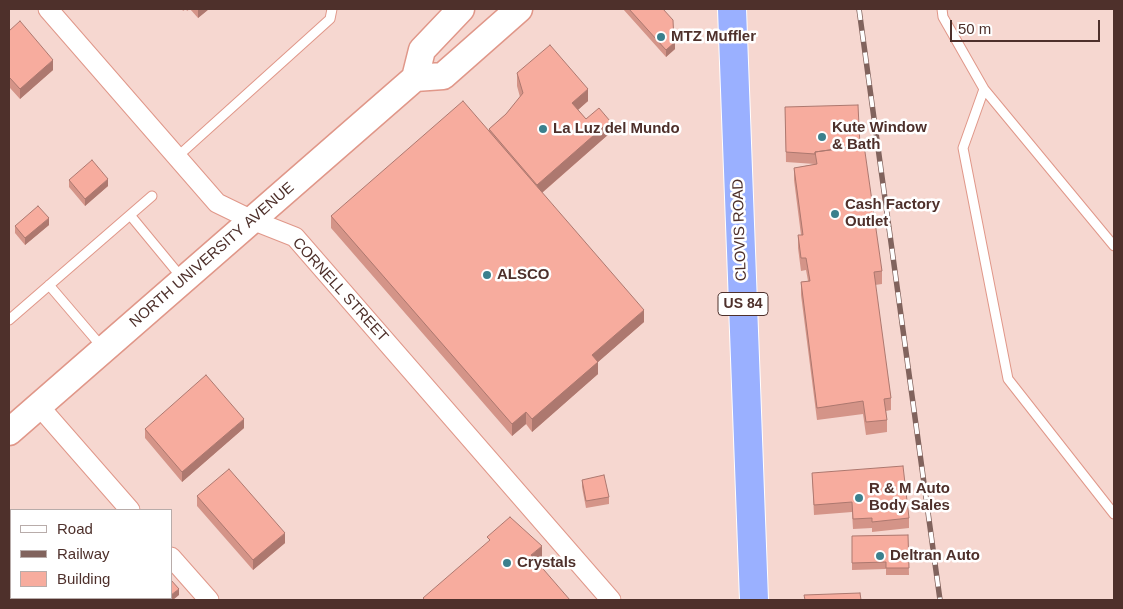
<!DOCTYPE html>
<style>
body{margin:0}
#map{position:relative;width:1123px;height:609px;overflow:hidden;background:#f6d7d0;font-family:Arial,sans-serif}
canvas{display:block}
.frame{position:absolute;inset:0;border:10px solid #4e302b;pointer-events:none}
.legend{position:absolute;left:10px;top:509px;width:162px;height:90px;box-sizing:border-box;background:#fff;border:1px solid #b8acaa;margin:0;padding:6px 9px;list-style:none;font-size:15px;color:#4e302b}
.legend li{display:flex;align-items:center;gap:10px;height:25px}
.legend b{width:25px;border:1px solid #b8acaa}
.scale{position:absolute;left:950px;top:20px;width:150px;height:22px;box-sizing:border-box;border:2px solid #4e302b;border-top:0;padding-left:6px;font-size:15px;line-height:18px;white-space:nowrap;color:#4e302b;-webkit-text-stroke:4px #fff;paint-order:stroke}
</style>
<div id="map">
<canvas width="1123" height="609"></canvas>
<div class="frame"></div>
<ul class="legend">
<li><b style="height:6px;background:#fff"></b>Road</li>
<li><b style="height:6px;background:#81635d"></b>Railway</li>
<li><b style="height:14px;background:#f7ac9e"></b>Building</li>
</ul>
<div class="scale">50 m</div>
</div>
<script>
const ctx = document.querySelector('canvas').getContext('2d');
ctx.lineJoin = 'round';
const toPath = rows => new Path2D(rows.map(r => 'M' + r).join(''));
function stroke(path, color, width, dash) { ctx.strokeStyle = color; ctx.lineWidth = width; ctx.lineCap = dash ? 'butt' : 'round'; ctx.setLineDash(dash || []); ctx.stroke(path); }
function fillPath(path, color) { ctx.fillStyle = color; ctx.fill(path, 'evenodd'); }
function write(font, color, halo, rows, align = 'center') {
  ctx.font = font + ' Arial,sans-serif'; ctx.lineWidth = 5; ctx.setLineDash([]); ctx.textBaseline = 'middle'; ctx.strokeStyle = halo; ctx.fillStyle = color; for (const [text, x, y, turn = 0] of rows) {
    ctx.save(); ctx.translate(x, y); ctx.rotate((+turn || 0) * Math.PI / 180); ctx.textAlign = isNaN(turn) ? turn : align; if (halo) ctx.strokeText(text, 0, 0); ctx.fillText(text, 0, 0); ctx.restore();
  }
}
const service = toPath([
 [942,9,943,17,984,89],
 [177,157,330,19,332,9],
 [130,215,182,278],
 [1114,246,984,89,963,148,1008,379,1114,514],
 [49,285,102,347],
 [9,320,152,196],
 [51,600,52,598]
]);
const minor = toPath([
 [48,9,217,203,252,220,295,237,611,600],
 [39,406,130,510],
 [171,557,209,600]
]);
const secondary = toPath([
 [415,78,443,76,519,9],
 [9,432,415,78,422,50,461,9]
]);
const trunk = toPath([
 [732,9,754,600]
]);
const rail = toPath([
 [859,9,940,600]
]);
const wall = toPath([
 [182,9,209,9,198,18,190,9,187,11,186,9,183,11],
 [623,9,663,9,674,41,675,49,666,57],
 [9,31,53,70,20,99,10,88,9,89],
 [517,73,588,101,578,110,586,119,610,133,542,193,644,322,598,362,598,374,532,432,526,424,512,436,331,228,331,216,489,131,489,129,506,114,520,97,517,86],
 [785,107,860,146,882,271,882,284,875,285,891,398,891,410,886,411,887,420,887,432,866,435,863,414,817,420,801,295,801,282,808,281,806,270,801,271,798,248,798,235,801,235,794,180,794,168,815,164,786,162],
 [69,180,108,186,85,206,69,187],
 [49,225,25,245,15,233,15,226],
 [244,428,182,482,145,438,145,429],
 [812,473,909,518,909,528,872,532,872,528,853,529,852,512,814,515],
 [582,480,609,497,609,504,586,508,582,487],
 [197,496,285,543,253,570,197,506],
 [908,535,909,575,886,575,886,569,852,570,852,536]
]);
const shadedWall = toPath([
 [198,9,209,9,198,18],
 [675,42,675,49,666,57,666,50],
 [53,60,53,70,20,99,20,89],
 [10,78,10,88,9,89,9,79],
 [588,89,588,101,572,115,572,103],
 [610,121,610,133,537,197,537,185],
 [108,179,108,186,85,206,85,199],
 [49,218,49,225,25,245,25,238],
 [644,310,644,322,598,362,598,374,532,432,532,419,592,355],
 [526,412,526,424,512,436,512,424],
 [244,419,244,428,182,482,182,472],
 [285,533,285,543,253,570,253,560],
 [542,546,542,559,531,568,531,555],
 [179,589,179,595,173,600,165,600,168,598,171,598,171,595]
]);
const building = toPath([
 [629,9,663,9,673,20,674,41,675,42,666,50,629,9],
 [20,21,53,60,20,89,10,78,9,79,9,31,20,21],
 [550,45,588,89,572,103,586,119,599,108,610,121,537,185,489,129,506,114,523,93,517,73,550,45],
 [463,101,644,310,592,355,598,362,532,419,526,412,512,424,331,216,463,101],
 [858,105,860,146,815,152,815,154,786,152,785,107,858,105],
 [864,145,882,271,874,272,891,398,884,399,887,420,866,422,863,401,817,408,801,282,810,281,806,258,801,258,798,235,803,235,794,168,817,164,815,152,864,145],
 [92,160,108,179,85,199,69,180,92,160],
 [38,206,49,218,25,238,15,226,38,206],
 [206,375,244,419,182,472,145,429,206,375],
 [903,466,909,518,872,522,872,518,853,519,852,502,814,505,812,473,903,466],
 [229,469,285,533,253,560,197,496,229,469],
 [604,475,609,497,586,501,582,480,604,475],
 [510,517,542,546,531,555,570,600,425,600,423,598,490,540,487,537,510,517],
 [908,535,909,568,886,568,886,562,852,563,852,536,908,535],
 [171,580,179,589,171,595,171,580],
 [860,593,861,600,805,600,804,595,860,593],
 [11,596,11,598,17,598,20,600,9,600,9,598,11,596],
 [139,598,168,598,165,600,141,600,139,598]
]);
const markers = [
 [661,37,5,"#3b808d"],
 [543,129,5,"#3b808d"],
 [822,137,5,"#3b808d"],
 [835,214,5,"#3b808d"],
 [487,275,5,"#3b808d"],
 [859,498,5,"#3b808d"],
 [880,556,5,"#3b808d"],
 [507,563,5,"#3b808d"]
];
const shields = [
 [743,304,50]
];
const shieldNames = [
 ["US 84",743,304]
];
const poiNames = [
 ["MTZ Muffler",671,37],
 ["Kute Window",832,128],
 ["& Bath",832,145],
 ["La Luz del Mundo",553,129],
 ["Cash Factory",845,205],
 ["Outlet",845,222],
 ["ALSCO",497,275],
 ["R & M Auto",869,489],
 ["Body Sales",869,506],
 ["Deltran Auto",890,556],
 ["Crystals",517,563]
];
const streetNames = [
 ["CLOVIS ROAD",740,230,-92],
 ["NORTH UNIVERSITY AVENUE",212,255,-41],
 ["CORNELL STREET",340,290,48]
];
stroke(service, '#e09789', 11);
stroke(minor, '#e09789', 21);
stroke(secondary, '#e09789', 29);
stroke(trunk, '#fff', 30);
stroke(service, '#fff', 9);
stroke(minor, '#fff', 19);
stroke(secondary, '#fff', 26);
stroke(trunk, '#9ab0ff', 28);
stroke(rail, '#81635d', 5.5);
stroke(rail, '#fff', 4, [11]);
fillPath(wall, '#d49488');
fillPath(shadedWall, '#ad786f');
fillPath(building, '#f7ac9e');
stroke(building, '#ad786f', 1);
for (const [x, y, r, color] of markers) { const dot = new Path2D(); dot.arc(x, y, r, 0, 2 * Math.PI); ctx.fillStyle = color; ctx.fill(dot); stroke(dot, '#fff', 2); }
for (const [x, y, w] of shields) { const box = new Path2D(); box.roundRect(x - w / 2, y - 11.5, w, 23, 4); ctx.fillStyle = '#fff'; ctx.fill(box); stroke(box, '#4e302b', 1); }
write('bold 14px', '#4e302b', null, shieldNames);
write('bold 15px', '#4e302b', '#fff', poiNames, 'left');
write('15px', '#4e302b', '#fff', streetNames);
</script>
